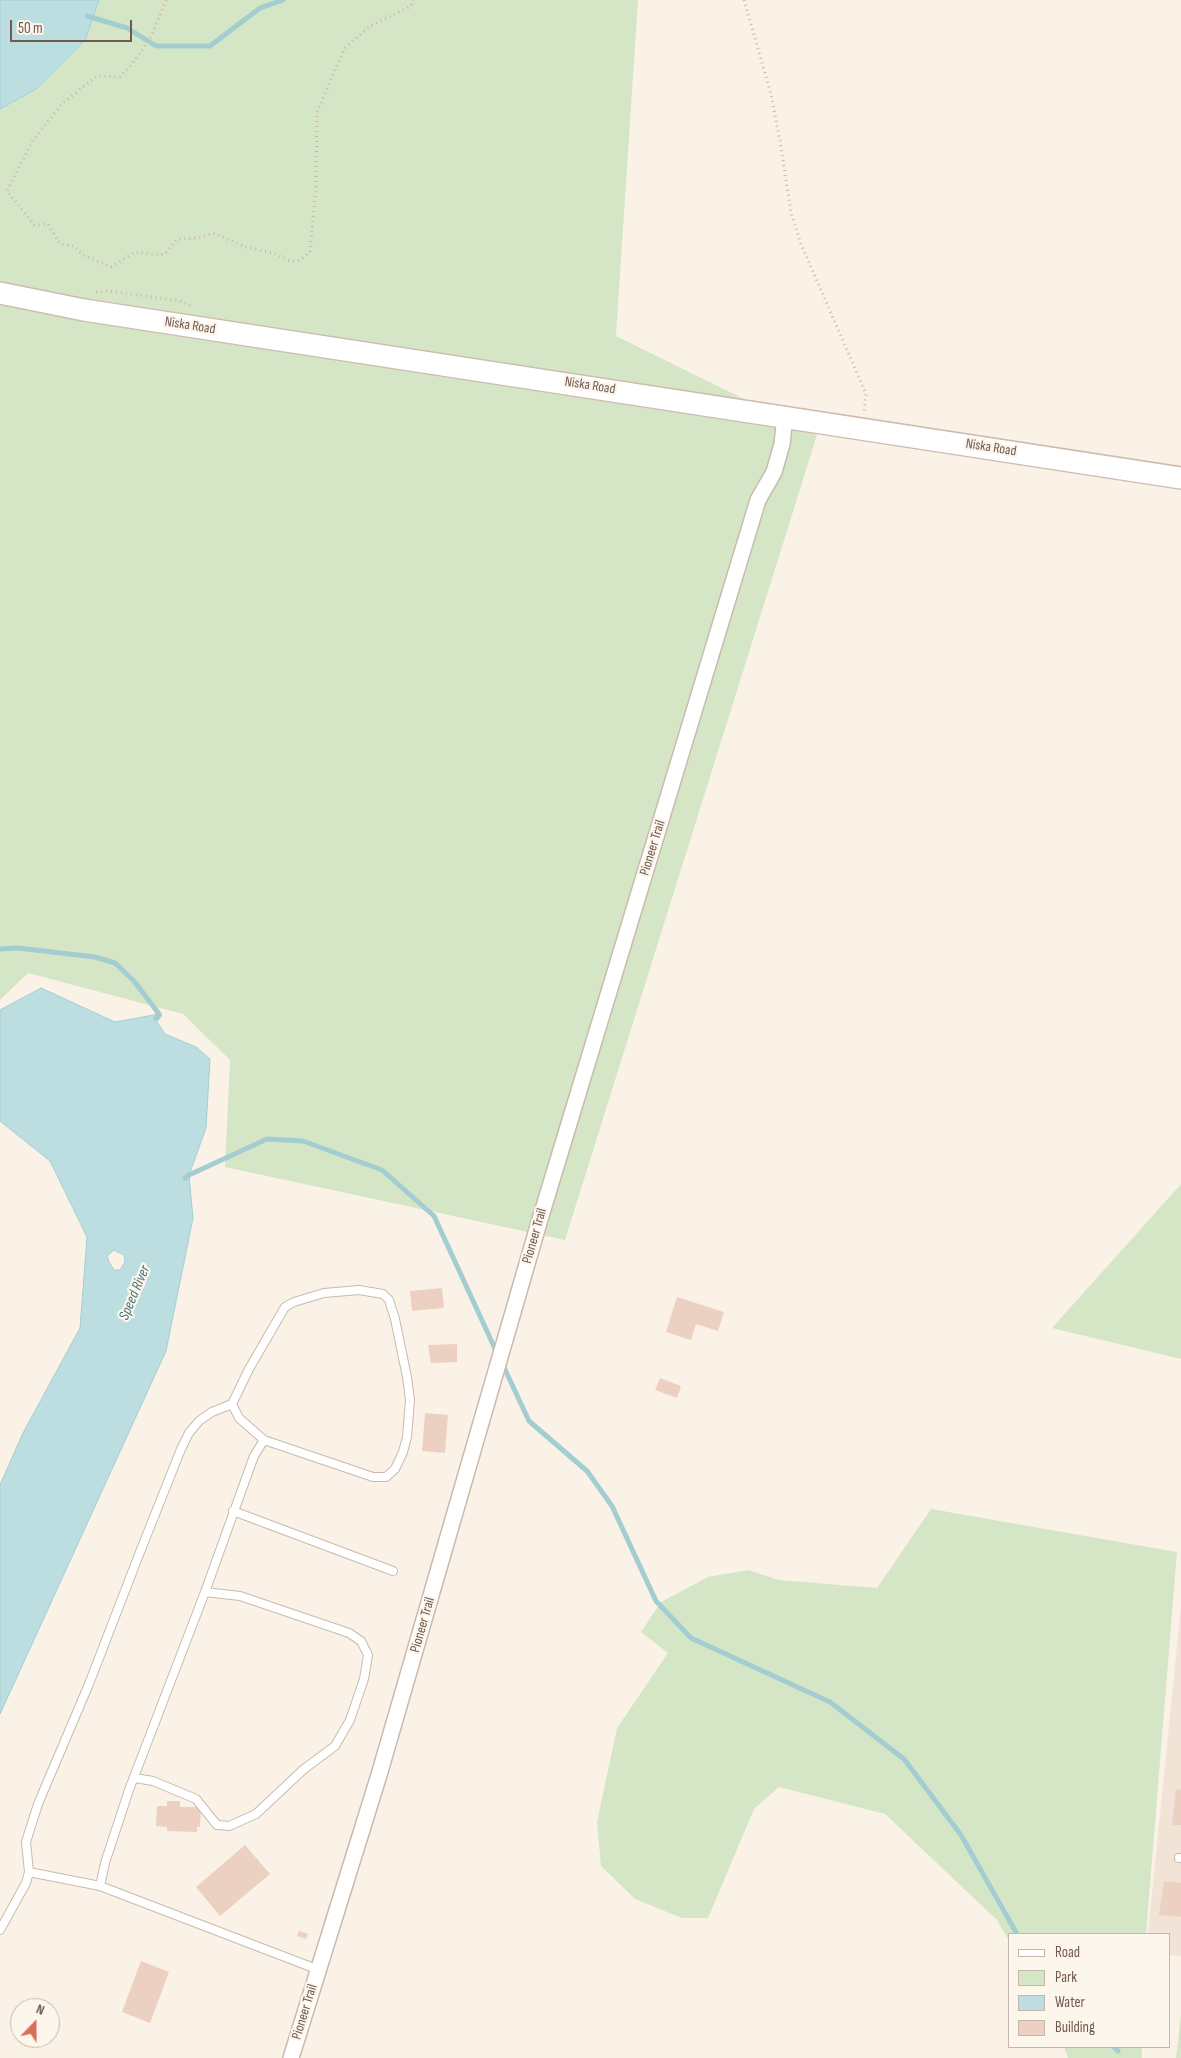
<!DOCTYPE html>
<style>
body{margin:0}
#map{position:relative;width:1181px;height:2058px;overflow:hidden;background:#faf2e7;font-family:"Sofia Sans Condensed",sans-serif}
canvas{display:block}
.legend{position:absolute;left:1008px;top:1933px;width:162px;height:115px;box-sizing:border-box;background:#fdf6ec;border:1px solid #c5b7ad;margin:0;padding:6px 9px;list-style:none;font-size:15px;color:#71594e}
.legend li{display:flex;align-items:center;gap:10px;height:25px}
.legend b{width:25px;border:1px solid #c5b7ad}
.north{position:absolute;left:10px;top:1998px;width:50px;height:50px;box-sizing:border-box;background:#fdf6ec;border:1px solid #c5b7ad;border-radius:50%;rotate:22deg;font-size:14px;font-weight:700;line-height:20px;text-align:center;color:#71594e}
.north::after{content:'';display:block;margin:auto;width:18px;height:22px;background:#d76f59;clip-path:polygon(50% 0,100% 100%,50% 72%,0 100%)}
.scale{position:absolute;left:10px;top:20px;width:122px;height:22px;box-sizing:border-box;border:2px solid #71594e;border-top:0;padding-left:6px;font-size:15px;line-height:18px;white-space:nowrap;color:#71594e;-webkit-text-stroke:4px #fdf6ec;paint-order:stroke}
</style>
<div id="map">
<canvas width="1181" height="2058"></canvas>
<ul class="legend">
<li><b style="height:6px;background:#fff"></b>Road</li>
<li><b style="height:14px;background:#d5e6c7"></b>Park</li>
<li><b style="height:14px;background:#bddee1"></b>Water</li>
<li><b style="height:14px;background:#ecd0c1"></b>Building</li>
</ul>
<div class="north">N</div>
<div class="scale">50 m</div>
</div>
<script>
const ctx = document.querySelector('canvas').getContext('2d');
ctx.lineJoin = 'round';
function fillPath(path, color) { ctx.fillStyle = color; ctx.fill(path, 'evenodd'); }
const toPath = rows => new Path2D(rows.map(r => 'M' + r).join(''));
function stroke(path, color, width, dash) { ctx.strokeStyle = color; ctx.lineWidth = width; ctx.lineCap = dash ? 'butt' : 'round'; ctx.setLineDash(dash || []); ctx.stroke(path); }
function write(font, color, halo, rows, align = 'center') {
  ctx.font = font + ' "Sofia Sans Condensed",sans-serif'; ctx.lineWidth = 4.5; ctx.setLineDash([]); ctx.textBaseline = 'middle'; ctx.strokeStyle = halo; ctx.fillStyle = color; for (const [text, x, y, turn = 0] of rows) {
    ctx.save(); ctx.translate(x, y); ctx.rotate((+turn || 0) * Math.PI / 180); ctx.textAlign = isNaN(turn) ? turn : align; if (halo) ctx.strokeText(text, 0, 0); ctx.fillText(text, 0, 0); ctx.restore();
  }
}
const residential = toPath([
 [1181,1606,1181,1956,1170,1955,1170,1934,1148,1934]
]);
const green = toPath([
 [99,0,638,0,616,336,817,435,565,1240,225,1167,230,1060,183,1014,28,973,0,1000,0,109,36,89,85,40],
 [1181,1184,1181,1359,1052,1328],
 [931,1509,1177,1552,1146,1934,1010,1934,1010,1943,997,1920,885,1814,779,1787,754,1809,708,1918,682,1918,635,1899,601,1866,597,1822,617,1728,668,1653,641,1632,661,1602,708,1577,748,1570,779,1580,877,1588],
 [1181,2014,1181,2058,1176,2058],
 [1064,2047,1142,2047,1142,2058,1068,2058]
]);
const water = toPath([
 [0,0,99,0,85,40,36,89,0,109,0,0],
 [41,988,115,1022,159,1014,162,1015,157,1022,165,1034,196,1047,210,1059,206,1128,189,1175,193,1218,166,1351,0,1714,0,1485,23,1433,80,1328,87,1237,50,1161,0,1121,0,1010,41,988],
 [114,1250,124,1255,125,1262,120,1270,114,1270,109,1262,107,1256,114,1250]
]);
const stream = toPath([
 [87,16,127,28,156,46,210,46,260,8,283,0],
 [0,949,18,948,95,957,115,963,134,981,159,1014,156,1018],
 [185,1178,189,1175,267,1139,303,1141,382,1170,434,1216,497,1353],
 [502,1363,529,1421,587,1471,612,1506,656,1601,691,1638,830,1702,904,1759,961,1835,1017,1934],
 [1114,2047,1118,2051]
]);
const building = toPath([
 [442,1288,444,1308,412,1311,410,1291],
 [677,1297,724,1312,718,1331,696,1324,691,1340,666,1332],
 [457,1344,457,1362,431,1363,428,1345],
 [660,1378,681,1386,677,1398,655,1390],
 [425,1413,448,1415,445,1453,422,1451],
 [1176,1789,1181,1790,1181,1825,1172,1825],
 [167,1801,180,1801,180,1807,201,1807,200,1827,197,1827,197,1832,167,1831,167,1827,156,1826,157,1806,167,1806],
 [245,1845,270,1874,220,1916,196,1887],
 [1164,1881,1181,1883,1181,1917,1159,1915],
 [299,1931,308,1934,306,1939,297,1936],
 [141,1961,169,1972,150,2023,122,2012]
]);
const path = toPath([
 [166,0,151,37,132,64,120,77,97,76,63,103,33,140,7,191,34,225,48,224,60,244,74,246,83,255,111,267,135,252,161,255,166,253,177,239,199,238,213,233,246,247,273,253,291,261,298,261,310,252,316,187,317,112,344,49,370,26,411,6,413,0],
 [744,0,771,94,780,141,791,212,801,244,866,394,864,412],
 [96,292,110,291,180,301,193,307]
]);
const lane = toPath([
 [233,1511,393,1571],
 [135,1778,153,1781,196,1799,217,1825,229,1826,256,1814,304,1769,335,1746,350,1720,364,1679,368,1655,361,1641,349,1633,240,1596,205,1592],
 [1179,1858,1181,1858],
 [29,1872,100,1886,319,1970],
 [100,1886,105,1863,129,1790,205,1592,254,1456,264,1440],
 [0,1930,26,1883,29,1872,26,1842,38,1804,89,1684,140,1552,181,1449,189,1433,199,1421,212,1412,232,1404,249,1369,285,1307,294,1302,324,1293,359,1290,383,1294,389,1300,395,1319,407,1377,410,1400,407,1437,403,1452,395,1469,386,1477,373,1477,264,1440,239,1418,232,1404]
]);
const street = toPath([
 [291,2058,379,1775,538,1226,758,500,774,472,782,444,785,416]
]);
const secondary = toPath([
 [0,293,84,310,1181,478]
]);
const streetNames = [
 ["Niska Road",190,326,9],
 ["Niska Road",590,386,9],
 ["Niska Road",991,448,9],
 ["Pioneer Trail",653,848,-73],
 ["Pioneer Trail",535,1236,-74],
 ["Pioneer Trail",423,1625,-74],
 ["Pioneer Trail",305,2012,-73]
];
const waterNames = [
 ["Speed River",135,1293,-67]
];
fillPath(residential, '#f1e3d6');
fillPath(green, '#d5e6c7');
fillPath(water, '#bddee1');
stroke(water, '#a4cdd2', 1);
stroke(stream, '#a4cdd2', 5);
fillPath(building, '#ecd0c1');
stroke(lane, '#cbb9ae', 10);
stroke(street, '#cbb9ae', 18);
stroke(secondary, '#cfbbaf', 24);
stroke(path, '#d1b4a4', 3, [1, 4]);
stroke(lane, '#fff', 8);
stroke(street, '#fff', 15);
stroke(secondary, '#fff', 21);
write('14px', '#71594e', '#fdf6ec', streetNames);
write('italic 15px', '#47757b', '#fdf6ec', waterNames);
</script>
